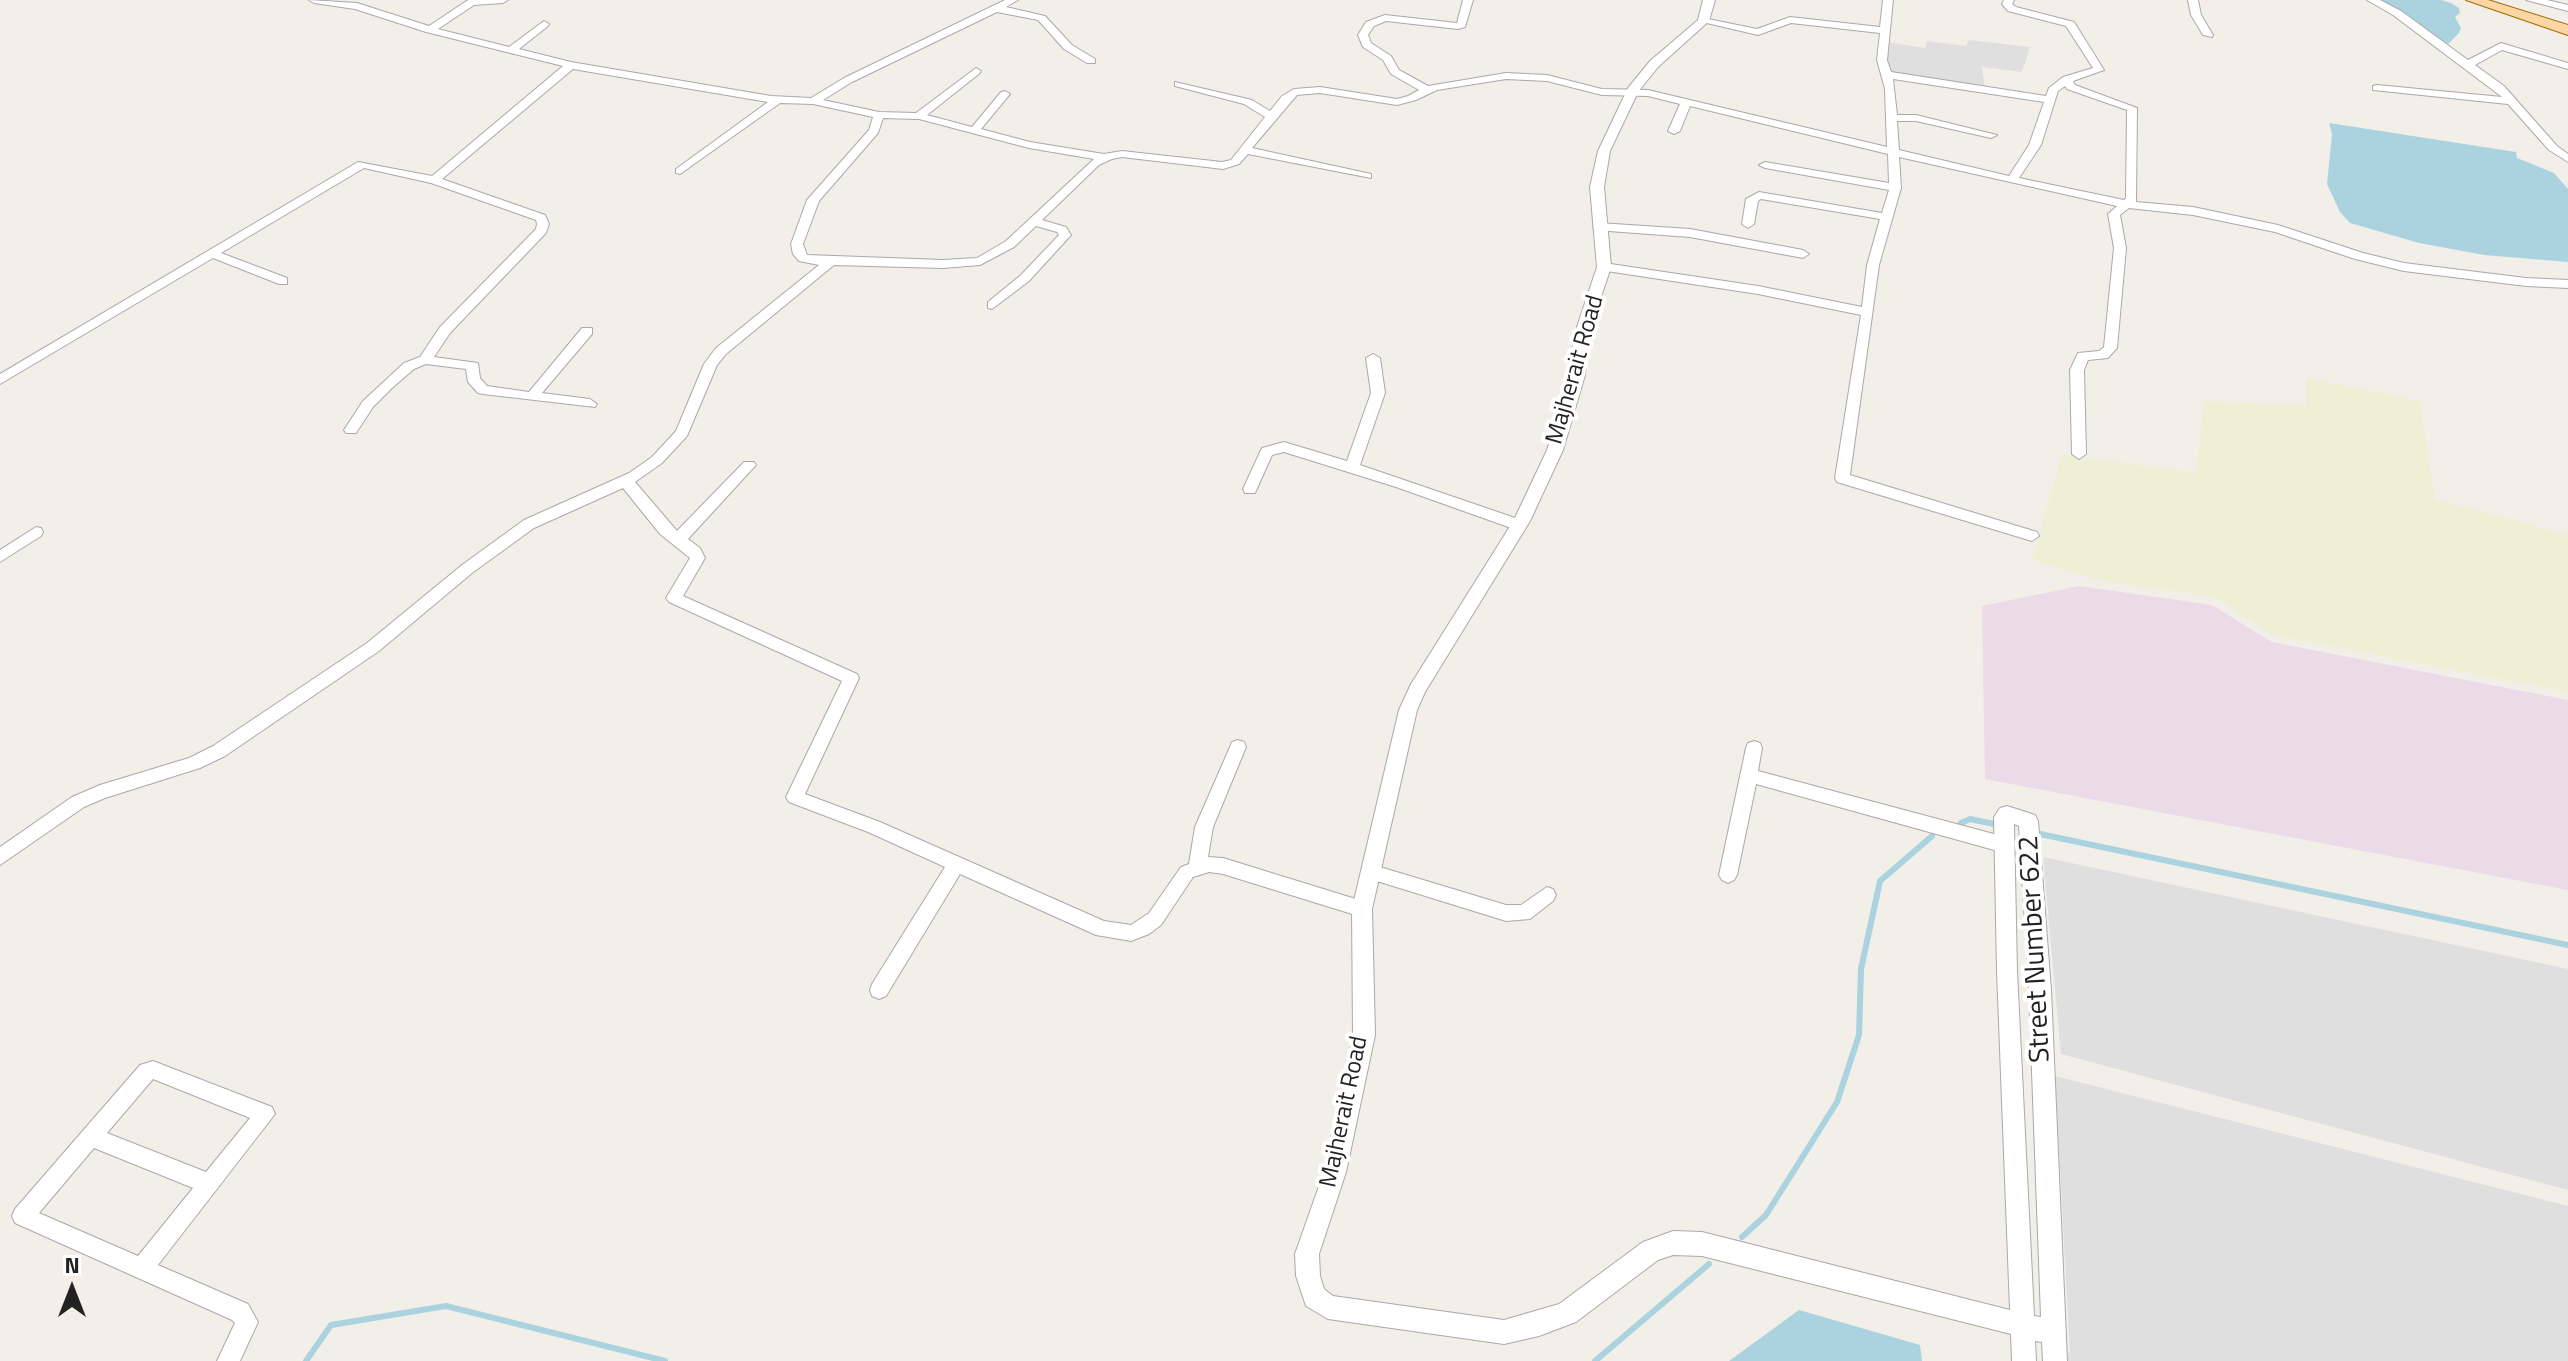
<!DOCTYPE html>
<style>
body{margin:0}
#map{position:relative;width:2568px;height:1361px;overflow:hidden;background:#f2efe9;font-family:"Titillium Web",sans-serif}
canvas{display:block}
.north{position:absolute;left:32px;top:1249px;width:80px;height:80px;-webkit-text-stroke:6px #fff;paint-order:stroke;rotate:0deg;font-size:22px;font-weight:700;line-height:32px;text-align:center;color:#222}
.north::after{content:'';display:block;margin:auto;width:28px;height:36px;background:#222;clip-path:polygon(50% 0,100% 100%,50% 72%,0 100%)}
</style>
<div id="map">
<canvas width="2568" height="1361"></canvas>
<div class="north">N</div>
</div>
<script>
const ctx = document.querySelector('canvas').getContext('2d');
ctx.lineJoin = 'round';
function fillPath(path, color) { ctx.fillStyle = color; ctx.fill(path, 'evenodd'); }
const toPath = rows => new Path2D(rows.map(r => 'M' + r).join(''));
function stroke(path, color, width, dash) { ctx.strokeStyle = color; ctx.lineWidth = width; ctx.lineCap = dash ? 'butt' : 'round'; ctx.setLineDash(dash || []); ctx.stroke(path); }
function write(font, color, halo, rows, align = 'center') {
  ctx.font = font + ' "Titillium Web",sans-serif'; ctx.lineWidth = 8; ctx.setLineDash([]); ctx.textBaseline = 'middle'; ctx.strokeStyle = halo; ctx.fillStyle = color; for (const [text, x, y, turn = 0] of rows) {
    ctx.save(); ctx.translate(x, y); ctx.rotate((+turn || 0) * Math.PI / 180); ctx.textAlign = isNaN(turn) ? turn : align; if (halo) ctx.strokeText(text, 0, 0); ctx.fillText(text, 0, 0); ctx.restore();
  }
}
const residential = toPath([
 [1969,40,2030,47,2022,72,1982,67,1985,88,1890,74,1885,60,1887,42,1925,48,1927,41,1966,46],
 [2043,857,2568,969,2568,1190,2061,1054],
 [2055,1076,2568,1206,2568,1361,2061,1361,2060,1351,2070,1353]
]);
const industrial = toPath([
 [2079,586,2212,605,2272,642,2568,700,2568,890,1985,779,1982,606]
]);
const farmland = toPath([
 [2306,378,2420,401,2435,499,2568,535,2568,692,2273,635,2212,596,2106,582,2032,560,2062,454,2196,473,2204,401,2306,406]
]);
const water = toPath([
 [2378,0,2441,0,2451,3,2459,8,2460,13,2455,17,2461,28,2459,33,2448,44],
 [2329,123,2516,152,2517,158,2554,173,2568,189,2568,262,2484,255,2419,243,2350,223,2340,212,2327,184,2332,134],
 [1799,1310,1920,1345,1922,1361,1729,1361]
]);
const stream = toPath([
 [1961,823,1970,819,1994,824],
 [2040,834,2568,945],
 [1742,1237,1766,1215,1837,1102,1859,1035,1861,969,1880,881,1932,836],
 [306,1361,331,1325,446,1306,665,1361],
 [1595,1361,1709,1264]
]);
const minor = toPath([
 [309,0,357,3,429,26,468,0,508,0,503,3,474,5,438,29,509,47,544,21,549,24,548,26,519,49,571,62,771,96,811,98,844,78,1005,0,1018,0,1006,7,1045,16,1072,45,1095,59,1095,63,1087,63,1064,49,1038,20,997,12,852,82,823,100,879,112,916,113,976,68,981,71,980,73,927,115,972,127,1001,92,1005,91,1010,94,981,129,1030,142,1104,154,1122,151,1222,162,1231,160,1265,117,1244,104,1175,86,1175,82,1252,100,1270,111,1282,96,1294,89,1320,87,1397,99,1408,96,1419,90,1391,74,1383,60,1363,47,1358,35,1366,22,1385,15,1457,23,1463,0,1473,0,1465,27,1458,29,1386,21,1374,26,1368,35,1371,43,1391,56,1399,70,1428,86,1506,73,1547,75,1602,89,1648,90,1887,147,1885,89,1877,60,1880,33,1791,23,1758,35,1698,21,1703,18,1757,29,1790,17,1880,27,1883,0,1893,0,1887,60,1891,72,2046,96,2049,88,2063,77,2093,68,2066,26,2008,11,2002,4,2004,0,2014,0,2012,4,2016,7,2074,22,2104,70,2073,81,2075,85,2137,108,2136,202,2193,207,2278,225,2363,253,2404,263,2526,278,2568,280,2568,288,2526,286,2404,271,2355,259,2275,232,2193,215,2129,208,2120,215,2126,248,2117,348,2108,358,2088,360,2084,370,2086,454,2079,459,2072,454,2070,370,2078,353,2099,351,2104,347,2114,248,2108,214,2117,206,1899,157,1901,188,1879,265,1850,475,2037,532,2039,536,2032,541,1837,482,1835,478,1861,315,1758,294,1600,270,1600,264,1604,263,1758,286,1862,307,1867,265,1880,219,1761,199,1758,201,1754,224,1748,228,1742,224,1746,199,1759,192,1882,213,1889,190,1765,168,1759,165,1765,162,1889,183,1888,154,1690,106,1680,131,1674,134,1668,131,1680,104,1648,96,1602,95,1547,81,1506,79,1437,90,1416,100,1397,105,1320,93,1297,95,1252,148,1371,174,1371,178,1248,154,1239,164,1223,169,1122,157,1112,159,1099,165,1042,220,1066,227,1071,235,1029,281,992,309,988,308,988,302,1021,275,1059,235,1057,232,1036,226,1014,247,980,265,943,268,834,265,726,354,717,365,687,436,662,463,635,482,677,531,744,462,754,462,756,465,688,539,700,548,705,558,683,596,857,674,859,678,805,794,880,822,1104,921,1131,925,1149,913,1181,867,1189,864,1195,827,1230,747,1232,742,1238,740,1244,742,1246,747,1213,827,1208,857,1223,858,1362,901,1368,903,1371,909,1368,915,1362,917,1223,874,1209,872,1193,877,1161,925,1149,934,1131,941,1096,935,960,874,886,996,879,999,872,996,870,990,872,984,945,867,868,832,789,802,786,797,842,681,669,602,666,598,690,558,660,534,623,488,534,528,472,573,379,651,225,756,200,768,105,798,84,807,0,865,0,847,72,797,100,785,189,758,213,746,367,643,462,565,524,520,629,473,652,457,676,431,704,364,716,348,819,265,799,261,793,254,791,244,807,200,869,130,873,117,813,104,780,103,680,174,676,173,676,169,768,102,573,69,442,179,545,215,549,224,546,233,450,333,434,357,478,363,480,378,487,386,529,392,582,328,592,328,592,334,542,393,590,399,597,404,595,407,483,394,478,393,468,382,466,369,426,364,414,369,392,388,373,407,356,433,346,433,344,430,363,401,404,363,420,357,440,327,536,229,537,224,536,220,431,183,364,168,221,253,287,278,287,284,279,284,213,258,0,384,0,374,358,162,432,176,563,66,426,32,355,9,314,3,309,0],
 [1893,79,2044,102,2029,145,2009,176,1899,150,1897,121,1916,121,1991,138,1997,135,1916,115,1897,115,1893,79],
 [2065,86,2067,89,2127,110,2126,198,2124,200,2019,178,2041,145,2058,91,2065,86],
 [883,118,919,119,1029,148,1094,159,1006,241,977,258,943,260,807,255,803,244,819,201,878,133,883,118],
 [2188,0,2198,0,2201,15,2213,35,2212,37,2203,35,2191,15,2188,0],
 [2367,0,2380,0,2401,11,2468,60,2501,43,2568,63,2568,69,2502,50,2475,65,2504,86,2557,146,2568,154,2568,162,2549,150,2508,104,2373,90,2373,86,2377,85,2502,97,2393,15,2367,0],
 [1599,223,1690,229,1803,250,1809,254,1803,258,1690,237,1595,230,1593,227,1599,223],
 [1373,354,1380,358,1385,393,1360,465,1524,521,1526,525,1524,529,1514,529,1396,487,1284,452,1272,455,1255,493,1245,493,1243,489,1262,448,1284,442,1347,461,1371,393,1366,358,1373,354],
 [36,527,41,528,43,532,41,536,0,562,0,550,36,527],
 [1754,741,1760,743,1762,748,1758,771,2005,837,2011,840,2014,845,2011,850,2005,853,1756,784,1737,875,1734,880,1728,883,1722,880,1719,875,1746,748,1748,743,1754,741],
 [1370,864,1506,905,1521,905,1547,887,1553,889,1556,895,1553,901,1530,919,1506,921,1364,877,1361,872,1364,867,1370,864],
 [153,1061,272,1107,275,1114,158,1265,248,1304,258,1322,240,1361,217,1361,235,1323,232,1320,15,1223,12,1216,15,1209,140,1065,153,1061],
 [153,1079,250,1118,206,1172,107,1133,153,1079],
 [94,1148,193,1188,138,1256,39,1213,94,1148]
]);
const tertiary = toPath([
 [1703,0,1715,0,1709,21,1658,67,1638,92,1610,151,1604,187,1611,267,1588,336,1585,375,1563,450,1530,521,1425,692,1417,710,1372,909,1375,1035,1346,1172,1319,1254,1320,1276,1324,1289,1333,1296,1504,1320,1559,1304,1643,1242,1673,1231,1702,1232,2010,1310,1997,971,1994,817,2000,808,2007,806,2035,815,2038,821,2051,990,2067,1361,2043,1361,2042,1342,2035,1341,2036,1361,2012,1361,2011,1334,1702,1256,1673,1255,1658,1260,1576,1322,1539,1336,1504,1344,1328,1319,1306,1306,1296,1276,1295,1254,1324,1172,1353,1035,1352,909,1399,710,1411,684,1514,520,1547,450,1571,375,1574,336,1597,267,1590,187,1598,151,1628,88,1650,61,1698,20,1703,0],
 [2014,824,2019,826,2029,990,2041,1317,2034,1316,2017,971,2014,824],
 [2526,0,2547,0,2568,5,2568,11,2526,0]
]);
const primary = toPath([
 [2466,0,2488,0,2568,25,2568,35,2466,0]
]);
const streetNames = [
 ["Majherait Road",1576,370,-74],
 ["Majherait Road",1345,1112,-78]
];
const nearStreetnames = [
 ["Street Number 622",2036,949,-93]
];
fillPath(residential, '#e0dfdf');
fillPath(industrial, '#ebdbe8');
fillPath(farmland, '#eef0d5');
fillPath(water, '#aad3df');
stroke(stream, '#aad3df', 6);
stroke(minor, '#a9a9a9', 2);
stroke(tertiary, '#a9a9a9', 2);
stroke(primary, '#a06b00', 2);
fillPath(minor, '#fff');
fillPath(tertiary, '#fff');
fillPath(primary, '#fcd6a4');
write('24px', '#222', '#fff', streetNames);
write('28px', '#222', '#fff', nearStreetnames);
</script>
